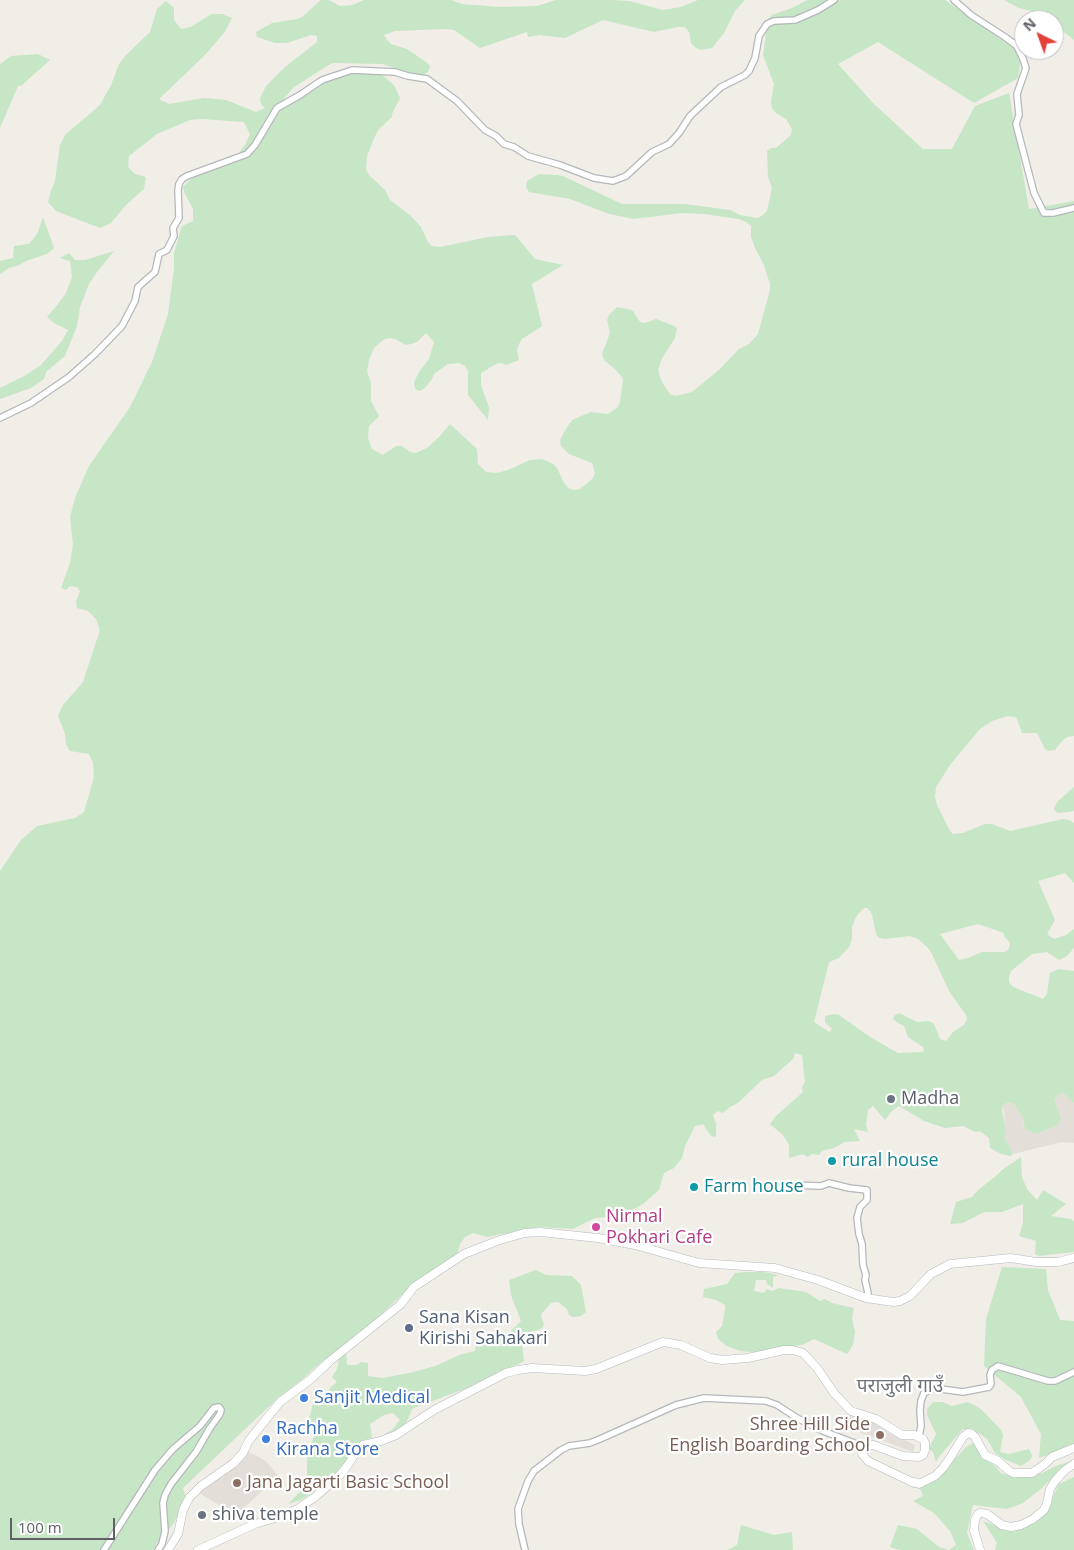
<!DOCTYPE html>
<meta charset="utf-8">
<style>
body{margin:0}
#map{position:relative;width:1074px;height:1550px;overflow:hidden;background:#f0eee7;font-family:"Open Sans",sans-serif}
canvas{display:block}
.north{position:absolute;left:1014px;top:10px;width:50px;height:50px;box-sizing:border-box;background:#fff;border:1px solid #bfc0c2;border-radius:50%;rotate:318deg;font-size:14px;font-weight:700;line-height:20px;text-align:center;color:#5e6267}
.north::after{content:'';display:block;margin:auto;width:18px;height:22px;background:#e3403a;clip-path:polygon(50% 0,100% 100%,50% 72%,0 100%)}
.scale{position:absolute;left:10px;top:1518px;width:105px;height:22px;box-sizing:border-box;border:2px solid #5e6267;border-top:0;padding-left:6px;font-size:15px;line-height:18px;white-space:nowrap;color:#5e6267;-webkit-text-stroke:4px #fff;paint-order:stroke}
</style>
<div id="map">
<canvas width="1074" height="1550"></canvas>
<div class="north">N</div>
<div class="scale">100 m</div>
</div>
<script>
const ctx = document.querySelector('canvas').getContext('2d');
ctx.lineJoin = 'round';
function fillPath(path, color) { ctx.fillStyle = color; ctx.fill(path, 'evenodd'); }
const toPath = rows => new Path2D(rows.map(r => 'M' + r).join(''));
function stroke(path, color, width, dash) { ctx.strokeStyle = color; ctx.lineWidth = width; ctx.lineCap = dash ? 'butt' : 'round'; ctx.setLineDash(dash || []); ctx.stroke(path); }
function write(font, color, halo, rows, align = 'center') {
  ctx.font = font + ' "Open Sans","Noto Sans Devanagari",sans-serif'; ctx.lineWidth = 4.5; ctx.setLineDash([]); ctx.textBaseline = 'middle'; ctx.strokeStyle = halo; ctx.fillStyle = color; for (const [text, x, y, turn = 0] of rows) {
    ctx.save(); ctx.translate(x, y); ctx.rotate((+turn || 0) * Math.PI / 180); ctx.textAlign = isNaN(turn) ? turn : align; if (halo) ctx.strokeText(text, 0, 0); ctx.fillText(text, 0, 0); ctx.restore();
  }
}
const education = toPath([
 [1062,1092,1074,1103,1074,1143,1062,1142,1013,1154,1005,1138,1006,1129,1003,1105,1009,1102,1014,1104,1023,1118,1024,1127,1037,1134,1058,1125,1061,1119,1053,1099],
 [846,1415,883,1425,887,1432,915,1445,913,1452,848,1428],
 [249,1452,266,1461,278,1476,242,1510,239,1508,228,1519,222,1507,193,1489]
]);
const green = toPath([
 [321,0,329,0,340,6,352,5,364,0,451,0,462,4,500,7,537,6,556,0,611,0,629,1,663,10,681,7,698,0,745,0,735,11,724,33,712,48,700,50,695,47,691,43,689,32,685,27,678,27,654,32,603,20,565,38,540,35,528,37,527,32,480,48,454,30,446,29,395,31,384,35,387,40,391,44,407,49,426,62,430,66,428,72,423,75,411,75,383,64,332,63,294,87,282,101,294,101,319,84,342,75,362,72,382,75,394,85,400,98,392,114,392,117,379,129,376,134,367,156,366,170,369,175,385,190,390,200,410,215,421,227,428,242,432,246,440,247,488,237,515,235,535,259,563,265,532,284,542,326,522,339,519,344,517,350,519,360,506,365,501,363,496,364,481,373,481,385,489,407,488,420,468,395,468,371,465,366,459,363,448,364,434,374,432,379,425,388,420,391,415,389,414,382,419,372,429,359,434,342,426,333,417,342,411,344,406,345,395,339,389,338,383,340,374,348,369,360,367,371,371,383,371,401,379,416,369,426,368,438,372,449,383,455,396,446,402,446,410,452,416,453,427,448,439,437,450,424,477,449,478,464,486,472,497,473,508,470,530,460,542,459,553,464,557,468,564,483,568,488,574,490,580,489,585,485,593,478,595,473,592,463,569,454,561,446,560,440,566,429,572,420,591,412,608,414,618,407,620,402,623,379,616,370,604,360,602,354,610,333,607,320,609,315,617,307,628,309,633,311,640,322,645,323,656,319,672,325,677,328,675,338,662,358,658,370,661,380,667,390,671,395,676,396,692,392,719,370,739,349,749,344,758,334,770,290,770,284,764,265,755,248,751,237,751,226,746,222,739,219,704,214,682,213,634,219,609,214,570,199,529,192,526,187,527,181,539,174,557,175,563,176,622,204,685,204,730,210,740,215,758,218,763,215,767,211,772,188,768,177,767,151,771,148,776,148,791,135,792,129,786,119,776,113,772,108,771,102,774,84,763,55,768,19,772,15,792,8,807,0,945,0,1012,47,1021,58,1018,78,974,103,878,42,838,64,873,103,923,149,952,149,975,106,1009,93,1029,209,1074,201,1074,736,1067,737,1062,741,1055,750,1049,751,1045,749,1037,733,1022,733,1017,719,1015,717,1008,716,992,721,980,729,950,765,936,787,935,796,937,805,950,831,953,834,963,833,985,824,992,824,1010,831,1063,819,1069,820,1074,823,1074,883,1065,873,1038,881,1055,920,1047,934,1054,939,1066,935,1074,929,1074,948,1067,956,1059,960,1047,952,1032,954,1011,971,1009,976,1009,982,1013,987,1043,999,1047,994,1050,973,1058,969,1074,971,1074,1103,1062,1092,1054,1099,1061,1119,1058,1125,1037,1134,1025,1130,1023,1118,1014,1104,1009,1102,1003,1105,1002,1111,1006,1129,1005,1138,1013,1154,1010,1156,1001,1154,990,1148,989,1138,980,1131,975,1132,963,1126,945,1128,924,1121,899,1106,891,1112,885,1120,873,1106,868,1110,866,1125,868,1132,854,1129,860,1141,845,1142,834,1148,822,1151,819,1155,812,1154,808,1157,803,1154,789,1158,789,1145,783,1135,770,1124,776,1116,803,1092,802,1087,805,1082,802,1055,795,1053,793,1059,774,1076,762,1080,738,1103,730,1107,723,1113,718,1111,713,1115,716,1124,716,1137,711,1136,703,1124,695,1126,685,1146,682,1158,674,1168,664,1173,659,1190,643,1204,627,1213,615,1219,607,1217,595,1218,573,1229,540,1227,487,1237,473,1233,465,1237,460,1244,458,1252,452,1259,417,1281,376,1319,313,1369,304,1378,279,1397,183,1488,186,1498,174,1523,157,1543,153,1550,0,1550,0,871,21,840,37,826,75,818,84,812,94,777,93,763,89,754,70,751,66,744,65,734,58,716,63,705,83,682,100,630,96,619,88,611,77,608,76,602,80,591,77,587,70,586,66,590,61,588,70,563,73,544,70,517,75,498,89,466,130,407,152,362,168,314,174,268,174,253,182,226,193,221,193,209,184,192,183,187,191,179,202,174,227,165,235,158,245,145,250,134,244,122,202,119,190,120,157,134,129,156,128,167,135,174,146,177,144,189,126,205,111,223,100,228,56,211,48,202,51,191,55,181,60,145,65,135,100,105,111,85,119,64,126,55,150,32,157,9,166,1,174,8,174,20,181,29,191,27,211,14,222,14,232,18,224,33,205,55,159,99,169,104,204,98,226,100,256,112,265,108,261,104,260,98,266,86,285,67,317,42,317,36,311,35,287,43,275,43,257,37,256,32,272,23,297,19,302,17],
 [864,908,867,908,870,911,872,915,876,934,879,938,885,939,910,936,918,939,927,947,931,952,949,991,966,1015,967,1019,964,1025,953,1032,946,1041,940,1039,934,1024,929,1021,917,1022,899,1013,894,1016,893,1019,898,1023,904,1026,908,1037,923,1047,924,1050,922,1052,898,1053,870,1037,839,1015,834,1014,825,1016,825,1022,832,1029,829,1032,814,1022,829,962,839,958,849,947,852,939,852,927,855,919,858,914],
 [978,924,1004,933,1004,936,1010,943,1009,949,1005,952,982,952,968,958,959,960,940,934],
 [1004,0,1074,0,1074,40,1054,24,1054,20,1050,20,1043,14,1019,8],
 [38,54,50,60,22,85,18,86,0,128,0,64,11,56],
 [43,217,54,248,47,254,26,261,19,265,9,268,0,274,0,261,13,258,14,246,29,244,37,234],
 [114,251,97,272,89,284,80,307,77,326,65,356,46,372,44,379,31,388,0,399,0,388,26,375,41,365,62,341,68,330,54,323,47,317,58,304,66,293,72,277,70,261,60,258,69,253,75,260,85,260],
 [1074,787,1074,811,1060,813,1056,812,1054,809,1057,802],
 [1021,1157,1022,1177,1027,1189,1037,1200,1043,1190,1066,1204,1051,1216,1071,1219,1074,1221,1074,1252,1039,1256,1035,1254,1036,1241,1019,1236,1023,1223,1023,1204,1002,1212,984,1212,963,1223,950,1224,956,1202,972,1197,977,1191,997,1175,1002,1170],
 [1002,1267,1046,1269,1048,1290,1060,1320,1074,1321,1074,1445,1039,1458,1041,1434,1021,1397,984,1366,986,1319],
 [536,1270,546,1275,572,1276,581,1285,586,1312,581,1316,573,1317,569,1315,567,1309,558,1302,551,1303,542,1313,541,1316,544,1325,541,1329,526,1333,524,1337,522,1345,524,1361,485,1381,412,1409,407,1421,401,1430,377,1439,392,1430,400,1420,393,1413,384,1415,370,1424,372,1438,363,1440,348,1458,338,1472,329,1481,301,1500,288,1504,307,1485,307,1453,319,1425,307,1428,314,1399,319,1393,322,1397,330,1389,330,1388,337,1382,332,1377,337,1369,339,1359,346,1352,347,1365,357,1365,361,1362,368,1363,368,1376,383,1378,414,1372,438,1365,459,1355,475,1351,476,1341,510,1332,521,1321,511,1295,509,1280],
 [746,1272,764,1272,779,1275,773,1277,773,1288,767,1284,766,1280,756,1280,754,1291,764,1293,767,1289,772,1291,779,1288,806,1292,820,1301,825,1299,832,1303,854,1308,852,1318,855,1332,853,1345,847,1354,814,1339,802,1345,790,1346,762,1353,740,1351,727,1346,718,1339,716,1332,722,1326,725,1310,725,1305,716,1300,703,1297,704,1289,727,1284,735,1273],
 [933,1402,942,1402,952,1406,968,1402,981,1409,1001,1430,1003,1435,1000,1452,1009,1454,1029,1449,1032,1456,1030,1460,1021,1466,1006,1460,995,1453,987,1439,976,1431,963,1429,938,1458,936,1462,933,1452,929,1449,936,1434,927,1415,927,1409],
 [972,1443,976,1445,1001,1473,1015,1478,1025,1475,1042,1473,1056,1466,1074,1460,1074,1462,1061,1468,1042,1488,1023,1503,1007,1509,973,1505,967,1533,974,1550,900,1550,890,1547,898,1525,917,1529,939,1547,949,1550,956,1545,950,1531,934,1513,913,1501,923,1496,920,1488,938,1477,966,1447],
 [1074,1477,1074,1550,995,1550,997,1543,983,1521,1014,1532,1046,1512,1059,1484],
 [741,1525,774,1535,792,1532,793,1550,727,1550,737,1545]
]);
const street = toPath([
 [954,0,971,15,1005,37,1017,46,1023,59,1026,68,1017,94,1019,115,1016,124,1034,193,1044,213,1053,213,1074,208],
 [0,418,31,403,69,377,95,354,122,326,135,301,138,287,155,272,159,254,167,250,174,236,173,228,179,218,178,190,179,184,182,179,187,176,247,154,255,145,277,108,300,95,322,80,352,70,395,72,408,76,427,79,457,101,485,130,496,136,504,144,514,147,528,156,560,165,594,178,613,181,626,176,652,152,669,144,679,133,690,116,721,87,745,75,749,71,755,58,759,36,767,24,774,21,795,20,818,10,834,0],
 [792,1185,821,1186,829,1183,849,1188,867,1190,867,1200,860,1207,857,1218,859,1234,862,1244,863,1265,866,1275,865,1280,868,1293,866,1298],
 [919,1436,921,1426,920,1410,921,1401,924,1393,933,1388,963,1392,989,1387,991,1384,990,1375,992,1370,998,1366,1048,1381,1055,1381,1074,1372],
 [104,1550,155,1470,173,1449,200,1426,214,1408,219,1407,221,1410,220,1414,210,1428,196,1452,171,1484,165,1495,163,1503,165,1531,162,1544,158,1550],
 [525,1550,519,1524,518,1509,528,1481,534,1471,561,1450,569,1446,590,1443,600,1439,676,1405,704,1398,766,1401,777,1405,797,1418,823,1431,862,1446]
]);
const secondary = toPath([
 [168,1550,178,1534,183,1510,189,1498,201,1486,234,1463,243,1453,248,1442,255,1433,280,1402,311,1379,330,1361,400,1305,414,1287,464,1254,497,1241,524,1233,540,1232,598,1238,635,1245,699,1263,775,1268,818,1280,866,1298,893,1302,900,1301,910,1296,931,1274,950,1264,1011,1258,1036,1262,1058,1262,1074,1258],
 [198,1550,255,1524,285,1515,299,1508,315,1497,339,1476,348,1465,357,1450,363,1445,381,1441,396,1435,434,1410,506,1373,518,1370,532,1368,585,1371,596,1369,663,1342,681,1345,710,1358,722,1360,748,1358,784,1350,793,1350,803,1353,817,1368,834,1393,851,1411,876,1419,902,1435,914,1435,923,1439,925,1443,925,1450,923,1455,919,1457,903,1456,873,1445,864,1445,861,1449,862,1454,868,1461,914,1483,915,1482,919,1484,935,1476,943,1468,950,1458,963,1437,968,1433,972,1434,975,1437,985,1455,998,1461,1009,1471,1013,1473,1032,1473,1045,1464,1052,1457,1074,1448],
 [980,1550,974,1530,975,1520,978,1514,980,1513,987,1514,1002,1525,1011,1527,1021,1525,1033,1519,1044,1510,1047,1503,1050,1489,1055,1481,1065,1470,1074,1464]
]);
const markers = [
 [891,1099,5,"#6b7280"],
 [832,1161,5,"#0f9aa8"],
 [694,1187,5,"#0f9aa8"],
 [596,1227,5,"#d1479c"],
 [409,1328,5,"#5c6f8a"],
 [304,1398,5,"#3f7fe0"],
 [880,1435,5,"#8d6e63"],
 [266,1439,5,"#3f7fe0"],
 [237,1483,5,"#8d6e63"],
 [202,1515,5,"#6b7280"]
];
const worshipNames = [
 ["Madha",901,1099],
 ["shiva temple",212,1515]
];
const cultureNames = [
 ["rural house",842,1161],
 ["Farm house",704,1187]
];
const hotelNames = [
 ["Nirmal",606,1217],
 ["Pokhari Cafe",606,1238]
];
const serviceNames = [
 ["Sana Kisan",419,1318],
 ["Kirishi Sahakari",419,1339]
];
const shopNames = [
 ["Sanjit Medical",314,1398],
 ["Rachha",276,1429],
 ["Kirana Store",276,1450]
];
const educationNames = [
 ["Shree Hill Side",870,1425],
 ["English Boarding School",870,1446],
 ["Jana Jagarti Basic School",247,1483,"left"]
];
const neighbourhoodNames = [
 ["पराजुली गाउँ",900,1387]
];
fillPath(education, '#e3dfd8');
fillPath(green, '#c6e6c5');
stroke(street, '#b4b7bb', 8);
stroke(secondary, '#b5b9be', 9);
stroke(street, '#fff', 5.5);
stroke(secondary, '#fff', 8);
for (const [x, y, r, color] of markers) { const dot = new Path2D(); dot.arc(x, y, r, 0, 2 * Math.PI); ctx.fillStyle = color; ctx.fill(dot); stroke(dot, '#fff', 2); }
write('18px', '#5b616d', '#fff', worshipNames, 'left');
write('18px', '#0d838f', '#fff', cultureNames, 'left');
write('18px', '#b23c85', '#fff', hotelNames, 'left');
write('18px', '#4e5e75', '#fff', serviceNames, 'left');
write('18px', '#366cbe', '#fff', shopNames, 'left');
write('18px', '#785e54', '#fff', educationNames, 'right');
write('19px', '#6f7479', '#fff', neighbourhoodNames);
</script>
